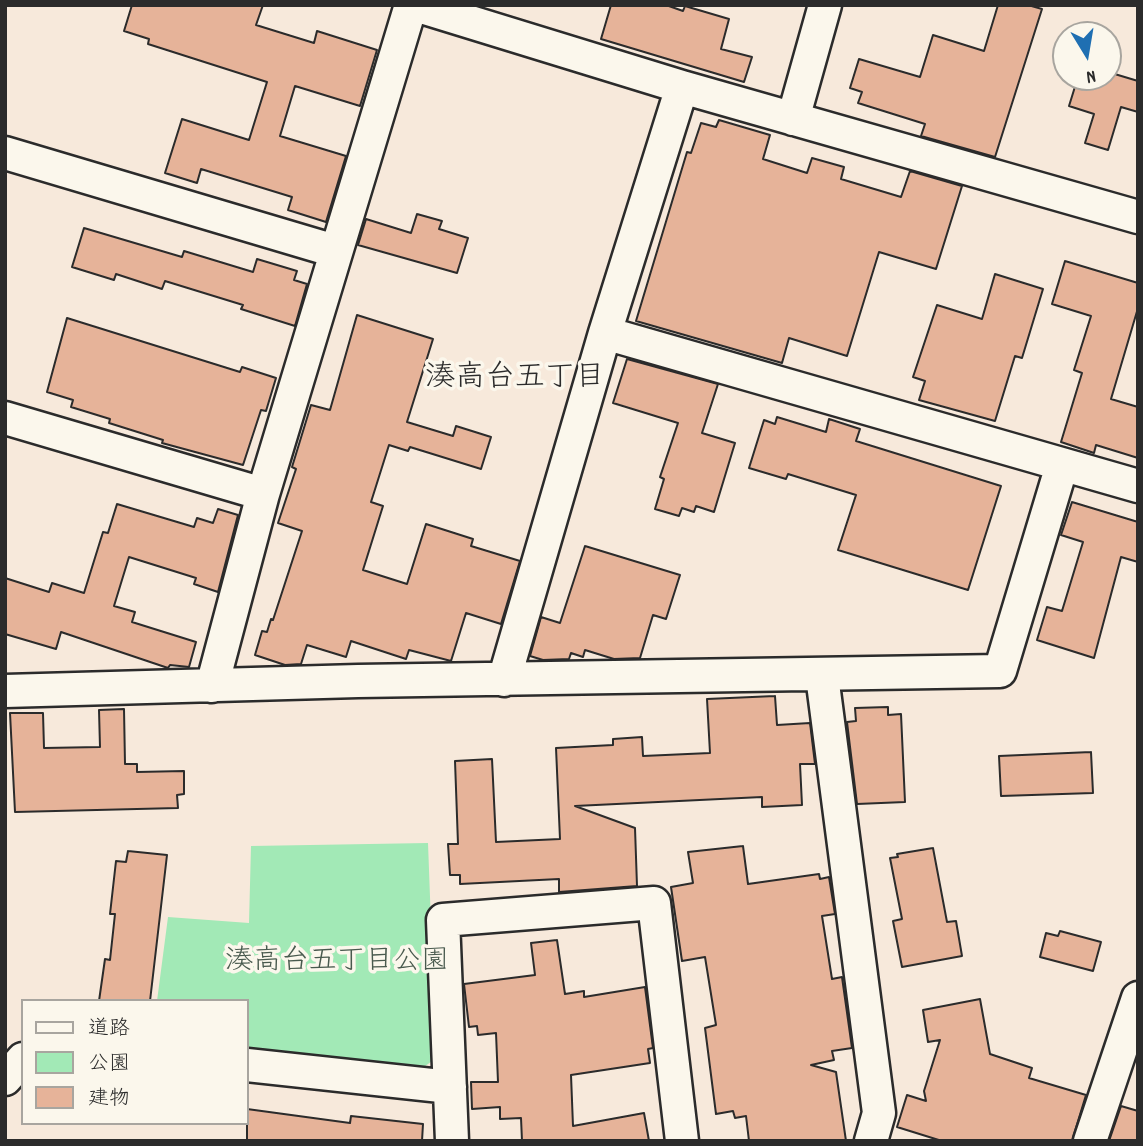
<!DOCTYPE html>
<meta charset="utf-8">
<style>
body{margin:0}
#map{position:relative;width:1143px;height:1146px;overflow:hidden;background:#f7e9db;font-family:Dekko,"Klee One",sans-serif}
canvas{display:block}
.frame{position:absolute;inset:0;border:7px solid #2b2b2b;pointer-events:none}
.legend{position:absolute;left:21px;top:999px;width:228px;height:126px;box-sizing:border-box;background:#fbf7ec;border:2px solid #a8a59f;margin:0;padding:9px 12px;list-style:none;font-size:21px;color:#2b2b2b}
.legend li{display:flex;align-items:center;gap:14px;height:35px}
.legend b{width:35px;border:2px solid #a8a59f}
.north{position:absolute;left:1052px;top:21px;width:70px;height:70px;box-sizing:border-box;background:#fbf7ec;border:2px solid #a8a59f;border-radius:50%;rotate:169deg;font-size:19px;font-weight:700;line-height:28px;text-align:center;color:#2b2b2b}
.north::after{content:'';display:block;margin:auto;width:24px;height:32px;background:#1f6fb2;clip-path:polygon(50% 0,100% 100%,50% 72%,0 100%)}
</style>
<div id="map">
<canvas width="1143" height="1146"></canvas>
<div class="frame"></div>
<ul class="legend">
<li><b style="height:9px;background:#fbf7ec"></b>道路</li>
<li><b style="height:19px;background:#a2e9b6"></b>公園</li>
<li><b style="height:19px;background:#e6b399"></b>建物</li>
</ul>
<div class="north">N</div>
</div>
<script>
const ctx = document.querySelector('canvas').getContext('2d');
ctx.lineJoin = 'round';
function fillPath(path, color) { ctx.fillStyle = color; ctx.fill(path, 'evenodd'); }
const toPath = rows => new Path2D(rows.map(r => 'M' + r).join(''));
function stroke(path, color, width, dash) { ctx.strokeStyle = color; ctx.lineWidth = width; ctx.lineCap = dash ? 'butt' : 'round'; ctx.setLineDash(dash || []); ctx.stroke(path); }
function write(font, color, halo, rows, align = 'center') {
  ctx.font = font + ' Dekko,"Klee One",sans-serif'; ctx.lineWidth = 7; ctx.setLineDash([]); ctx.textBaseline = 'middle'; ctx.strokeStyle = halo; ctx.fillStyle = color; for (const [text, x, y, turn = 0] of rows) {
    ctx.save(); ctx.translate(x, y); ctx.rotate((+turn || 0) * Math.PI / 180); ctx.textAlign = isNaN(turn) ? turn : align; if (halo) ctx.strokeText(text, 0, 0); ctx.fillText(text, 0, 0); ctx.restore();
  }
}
const green = toPath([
 [428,843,436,1058,420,1070,247,1050,247,1001,157,1001,168,917,249,923,251,846]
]);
const building = toPath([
 [132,5,263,5,256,25,314,43,317,31,377,50,360,106,295,86,280,136,346,156,326,222,288,210,292,197,201,169,197,183,165,173,182,119,249,140,267,82,148,44,149,39,124,31,132,5],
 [611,5,666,5,683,11,685,6,729,19,721,49,752,57,744,82,601,39,611,5],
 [998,5,1028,5,1042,9,995,157,921,136,925,124,858,103,862,92,850,88,859,59,920,77,933,35,984,51,998,5],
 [1108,72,1138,81,1138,112,1121,107,1108,150,1085,143,1094,114,1069,106,1078,77,1108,77,1108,72],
 [719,120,770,135,763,159,807,173,812,158,844,167,841,179,901,197,910,171,962,186,936,269,879,252,847,356,789,338,782,363,636,321,687,152,691,153,701,123,716,127,719,120],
 [417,214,442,221,439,229,468,238,457,273,358,245,366,219,411,233,417,214],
 [84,228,182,257,184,251,253,272,257,259,297,271,294,280,307,284,295,326,241,309,243,305,165,281,162,289,116,274,114,280,72,267,84,228],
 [1065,261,1138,283,1138,308,1111,399,1138,407,1138,458,1096,445,1094,453,1061,442,1082,373,1074,370,1091,316,1052,304,1065,261],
 [995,274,1043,289,1022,358,1015,356,995,421,919,400,925,381,913,377,937,305,982,319,995,274],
 [357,315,433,339,407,422,453,436,456,426,491,437,481,469,410,447,408,451,389,445,371,502,383,506,363,570,407,584,426,524,473,539,471,546,520,561,501,624,466,613,451,661,409,650,406,659,351,641,346,657,307,645,301,664,285,665,255,655,262,631,267,632,271,619,273,620,302,531,278,523,296,469,292,467,311,405,330,410,357,315],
 [67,318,240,372,242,367,276,378,266,411,261,410,243,465,162,443,163,440,109,423,110,419,71,407,73,400,47,392,67,318],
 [627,359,718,384,702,433,735,443,714,512,696,506,694,512,682,508,679,516,655,509,664,479,660,477,678,423,613,403,627,359],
 [777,417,826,432,829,419,860,429,856,441,1001,486,968,590,838,550,856,495,788,474,786,479,749,468,764,420,775,424,777,417],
 [1072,502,1138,522,1138,562,1121,557,1094,658,1037,640,1047,607,1062,611,1083,542,1061,535,1072,502],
 [117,504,194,527,197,518,213,523,218,509,238,515,218,592,194,584,196,578,129,557,114,606,135,612,132,622,196,642,189,667,170,665,168,668,61,632,56,649,5,634,5,578,49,592,52,583,84,593,103,532,108,533,117,504],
 [585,546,680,575,666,619,653,615,640,658,614,659,585,650,583,657,571,653,569,659,543,660,530,656,541,617,560,623,585,546],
 [775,696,777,725,810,723,815,764,800,764,802,805,762,807,762,797,575,806,635,828,637,886,559,892,559,879,460,884,460,875,450,875,448,844,458,844,455,761,492,759,496,842,560,839,556,748,613,745,613,739,642,737,643,756,710,753,707,699,775,696],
 [888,707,888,715,901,714,905,802,857,804,847,722,856,721,855,708,888,707],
 [124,709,125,764,137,764,137,772,184,771,184,794,177,795,178,808,15,812,10,713,43,713,44,748,100,747,99,710,124,709],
 [1091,752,1093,793,1001,796,999,756,1091,752],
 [743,846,748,884,819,874,820,879,829,877,835,914,822,916,832,979,842,977,852,1048,832,1051,834,1060,811,1065,836,1072,846,1141,749,1141,746,1116,735,1118,733,1111,716,1114,705,1028,716,1025,705,957,682,961,671,887,693,883,688,852,743,846],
 [933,848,947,922,956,921,962,956,902,967,893,921,902,919,890,858,898,857,897,854,933,848],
 [128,851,167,855,150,1001,99,1001,105,959,110,960,115,914,110,914,116,861,126,862,128,851],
 [1060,931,1101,942,1093,971,1040,957,1046,933,1058,936,1060,931],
 [557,940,565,994,584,991,584,997,645,987,653,1048,648,1049,650,1063,571,1075,573,1126,644,1113,649,1141,522,1141,521,1118,500,1119,500,1107,472,1109,471,1082,498,1082,496,1033,478,1035,477,1026,469,1027,464,984,535,975,531,943,557,940],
 [980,999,990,1054,1032,1068,1029,1078,1086,1095,1072,1141,942,1141,897,1127,907,1095,926,1101,924,1091,940,1040,928,1042,923,1010,980,999],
 [1121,1106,1138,1111,1138,1141,1109,1141,1121,1106],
 [247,1109,350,1123,351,1116,423,1124,422,1141,247,1141,247,1109]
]);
const minor = toPath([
 [415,5,682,87,1138,217],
 [793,119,825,5],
 [5,153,335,251],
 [605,333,1138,486],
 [5,418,263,494],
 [822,676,879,1113,871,1141],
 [504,680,605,333,682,87],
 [212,686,263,494,411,5],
 [5,691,358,681,1000,671,1062,465],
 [247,1065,450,1087],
 [5,1079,23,1059],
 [452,1141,443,920,654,903,682,1141],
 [1090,1141,1138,998]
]);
const parkNames = [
 ["湊高台五丁目公園",337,964]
];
const neighbourhoodNames = [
 ["湊高台五丁目",515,381]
];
fillPath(green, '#a2e9b6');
fillPath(building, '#e6b399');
stroke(building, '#2b2b2b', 2);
stroke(minor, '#2b2b2b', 37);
stroke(minor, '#fbf7ec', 32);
write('28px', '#495a4e', '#fbf7ec', parkNames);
write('30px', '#2b2b2b', '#fbf7ec', neighbourhoodNames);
</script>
